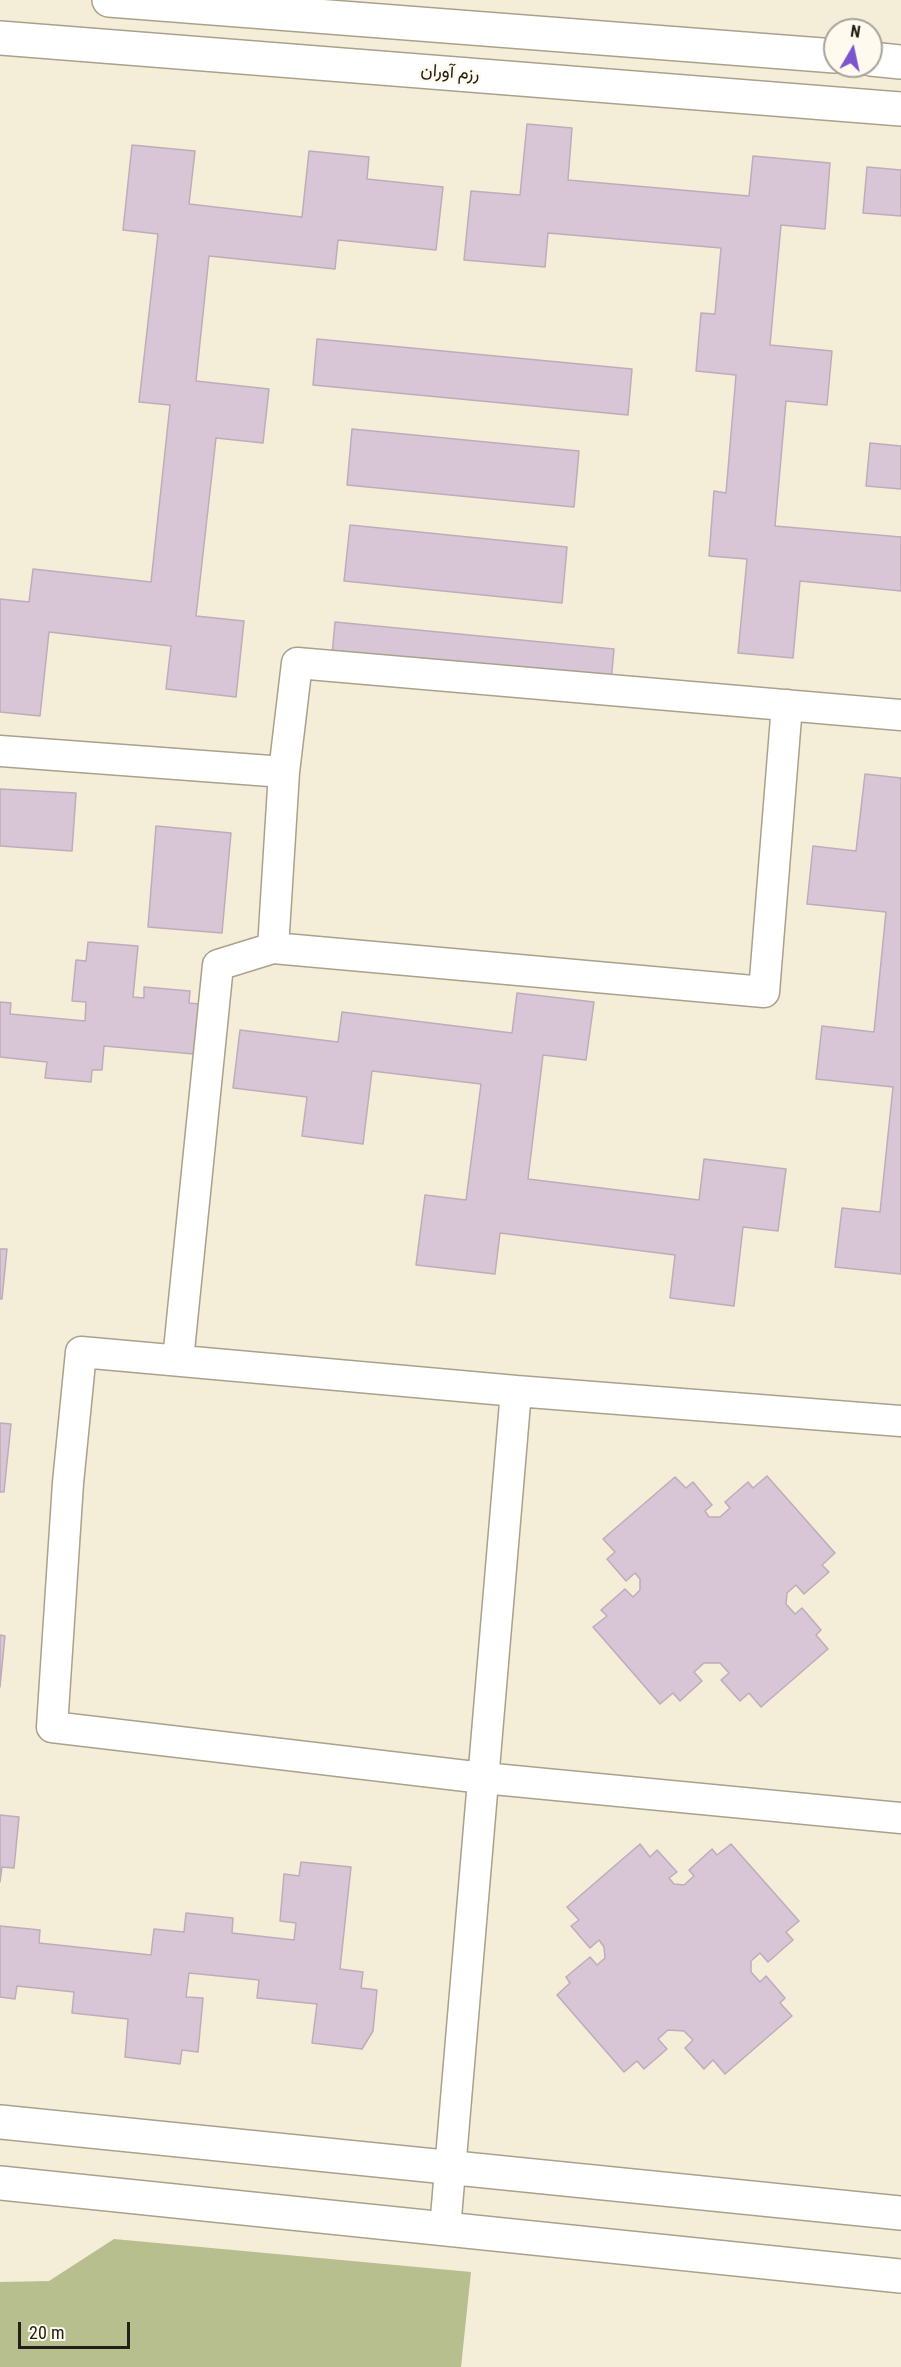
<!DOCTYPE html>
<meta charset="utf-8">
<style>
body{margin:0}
#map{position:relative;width:901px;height:2367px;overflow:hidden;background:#f4edd7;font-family:"Roboto Condensed",sans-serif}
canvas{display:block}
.north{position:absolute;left:823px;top:18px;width:60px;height:60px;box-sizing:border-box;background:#fffaed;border:2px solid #a7a398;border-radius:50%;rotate:9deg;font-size:16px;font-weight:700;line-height:24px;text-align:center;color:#232018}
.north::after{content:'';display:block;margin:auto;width:21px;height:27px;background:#7b54ce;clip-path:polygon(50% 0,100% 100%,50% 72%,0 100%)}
.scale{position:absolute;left:18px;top:2322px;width:112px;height:27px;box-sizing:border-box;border:3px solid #232018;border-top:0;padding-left:8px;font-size:18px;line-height:21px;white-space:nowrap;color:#232018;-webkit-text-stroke:4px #fffaed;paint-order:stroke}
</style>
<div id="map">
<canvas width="901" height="2367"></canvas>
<div class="north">N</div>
<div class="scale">20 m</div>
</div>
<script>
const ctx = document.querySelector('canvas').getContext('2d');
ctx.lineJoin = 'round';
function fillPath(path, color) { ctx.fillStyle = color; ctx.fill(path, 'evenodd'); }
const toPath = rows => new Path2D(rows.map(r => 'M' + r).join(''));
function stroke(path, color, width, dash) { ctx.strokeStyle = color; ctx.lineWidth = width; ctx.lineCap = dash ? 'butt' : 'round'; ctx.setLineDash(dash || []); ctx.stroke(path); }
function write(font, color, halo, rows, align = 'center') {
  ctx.font = font + ' "Roboto Condensed",Vazirmatn,sans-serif'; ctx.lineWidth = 5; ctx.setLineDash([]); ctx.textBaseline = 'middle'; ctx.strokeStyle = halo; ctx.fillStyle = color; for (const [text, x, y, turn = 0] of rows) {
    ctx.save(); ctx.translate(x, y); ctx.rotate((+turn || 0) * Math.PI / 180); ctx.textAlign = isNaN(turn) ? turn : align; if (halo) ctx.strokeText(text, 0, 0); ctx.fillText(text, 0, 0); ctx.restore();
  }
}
const green = toPath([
 [114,2239,471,2272,461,2367,0,2367,0,2282,49,2281]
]);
const building = toPath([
 [527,124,572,128,568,180,749,196,753,156,830,163,825,229,781,225,770,345,832,351,827,405,786,401,775,526,901,537,901,591,800,581,793,658,738,653,747,559,709,556,714,491,726,493,736,375,696,371,701,313,715,314,721,248,548,233,545,267,464,260,471,191,520,195,527,124],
 [132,145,195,151,189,204,302,217,309,151,369,157,367,179,443,187,436,250,338,240,335,269,209,256,196,381,269,389,263,443,216,438,196,616,244,621,236,697,166,689,171,646,49,632,40,716,0,712,0,599,29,602,33,569,151,582,170,405,139,402,158,234,123,230,132,145],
 [867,167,901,170,901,216,863,213,867,167],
 [317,339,632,369,628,415,313,385,317,339],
 [352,429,579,451,574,507,347,485,352,429],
 [870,443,901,446,901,489,866,486,870,443],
 [350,525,567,547,562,603,344,581,350,525],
 [335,622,614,649,610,693,331,666,335,622],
 [865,774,901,778,901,1274,835,1267,842,1208,880,1212,893,1087,816,1079,822,1026,874,1032,886,912,807,904,813,846,856,851,865,774],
 [0,789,76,793,72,851,0,846,0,789],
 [156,826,231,833,222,933,148,927,156,826],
 [88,942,138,946,133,997,144,998,144,987,190,991,189,1003,209,1005,205,1055,104,1046,102,1070,92,1070,91,1082,45,1078,47,1062,0,1057,0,1002,11,1003,10,1014,85,1021,86,1002,72,1001,76,960,86,961,88,942],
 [517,993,594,1002,586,1060,543,1055,528,1179,699,1200,704,1159,786,1169,778,1231,743,1227,734,1306,670,1298,675,1255,500,1233,495,1274,416,1265,425,1195,466,1200,481,1084,372,1071,363,1144,302,1136,307,1097,233,1088,240,1030,338,1042,342,1012,512,1033,517,993],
 [0,1249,7,1249,2,1299,0,1299,0,1249],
 [0,1423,11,1424,4,1492,0,1492,0,1423],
 [767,1476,835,1553,822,1565,829,1572,804,1594,796,1585,787,1593,786,1604,795,1614,802,1608,821,1630,816,1635,828,1649,761,1707,749,1693,740,1701,721,1680,729,1673,720,1663,704,1663,694,1672,702,1681,680,1701,673,1693,660,1704,593,1627,607,1616,601,1610,625,1589,633,1597,640,1590,640,1579,635,1573,626,1581,607,1559,615,1552,603,1539,675,1477,686,1488,693,1482,712,1505,705,1511,709,1517,720,1517,730,1508,725,1502,748,1482,753,1488,767,1476],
 [0,1635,5,1636,0,1687,0,1635],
 [0,1815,19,1817,14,1868,2,1867,0,1882,0,1815],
 [640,1844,650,1857,657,1850,677,1872,669,1878,674,1884,684,1885,694,1876,689,1870,712,1849,717,1855,731,1844,799,1921,786,1932,793,1940,768,1962,760,1953,751,1961,751,1972,760,1982,766,1976,785,1998,780,2003,792,2016,725,2074,713,2060,704,2069,685,2048,693,2040,684,2031,668,2030,658,2039,667,2049,644,2069,637,2061,624,2072,557,1995,570,1983,566,1977,590,1957,597,1965,605,1958,604,1947,599,1940,590,1948,571,1926,579,1920,567,1907,640,1844],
 [301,1862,351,1867,340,1969,363,1972,361,1988,377,1990,373,2031,362,2049,312,2043,317,2004,257,1998,259,1980,189,1973,186,1997,203,1998,198,2052,182,2050,180,2064,125,2057,128,2019,72,2013,74,1992,17,1986,15,1999,0,1997,0,1926,40,1930,39,1943,151,1955,154,1929,184,1932,186,1913,233,1918,232,1933,294,1940,296,1923,280,1921,284,1874,299,1876,301,1862]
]);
const minor = toPath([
 [0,751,284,772],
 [273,948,284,772,297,663,901,715],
 [178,1360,218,965,273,948,764,992,787,705],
 [516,1391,81,1352,68,1483,52,1727,483,1778,901,1818],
 [445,2229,516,1391,901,1421]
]);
const tertiary = toPath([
 [109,0,835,56],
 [0,38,901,109],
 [871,59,901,62],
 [0,2122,901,2213],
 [0,2183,901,2276]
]);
const streetNames = [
 ["رزم آوران",450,73,4]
];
fillPath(green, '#b8bf8f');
fillPath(building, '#d8c5d5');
stroke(building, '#bfacbb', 1.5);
stroke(minor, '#a8a18d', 33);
stroke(tertiary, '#a8a18d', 36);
stroke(minor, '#fff', 30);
stroke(tertiary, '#fff', 33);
write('18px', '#232018', '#fffaed', streetNames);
</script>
